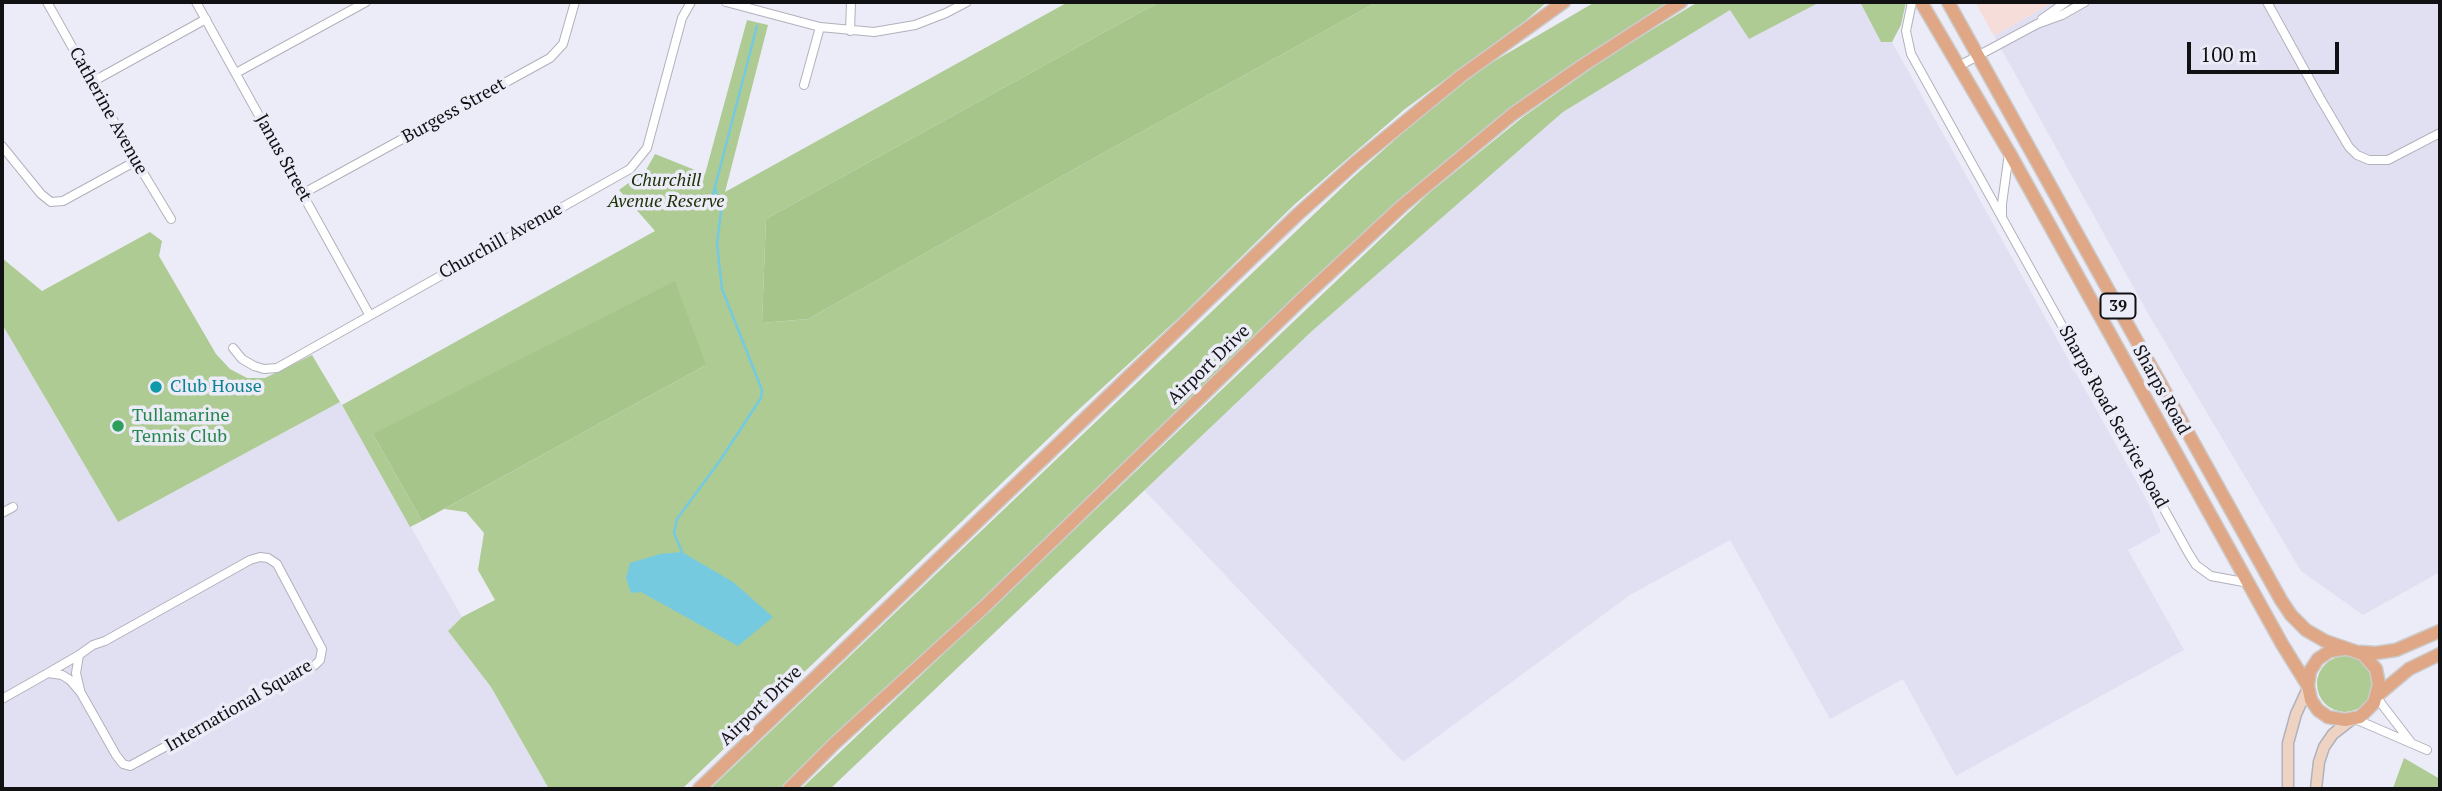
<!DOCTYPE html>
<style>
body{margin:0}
#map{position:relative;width:2442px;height:791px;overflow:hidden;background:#ececf8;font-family:"PT Serif",serif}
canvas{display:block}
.frame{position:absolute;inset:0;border:4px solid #111114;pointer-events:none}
.scale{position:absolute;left:2187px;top:42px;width:152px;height:32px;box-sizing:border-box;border:4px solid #111114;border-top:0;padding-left:9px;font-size:21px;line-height:24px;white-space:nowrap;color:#111114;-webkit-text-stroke:5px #ececf8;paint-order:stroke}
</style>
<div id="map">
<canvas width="2442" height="791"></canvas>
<div class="frame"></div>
<div class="scale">100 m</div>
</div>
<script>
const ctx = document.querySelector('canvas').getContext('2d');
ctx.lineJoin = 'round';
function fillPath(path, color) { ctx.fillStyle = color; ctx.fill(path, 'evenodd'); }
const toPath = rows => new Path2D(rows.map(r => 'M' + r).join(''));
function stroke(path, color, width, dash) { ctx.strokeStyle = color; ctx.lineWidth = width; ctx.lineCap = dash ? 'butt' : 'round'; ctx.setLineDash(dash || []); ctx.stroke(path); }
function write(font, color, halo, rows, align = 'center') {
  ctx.font = font + ' "PT Serif",serif'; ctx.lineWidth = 7; ctx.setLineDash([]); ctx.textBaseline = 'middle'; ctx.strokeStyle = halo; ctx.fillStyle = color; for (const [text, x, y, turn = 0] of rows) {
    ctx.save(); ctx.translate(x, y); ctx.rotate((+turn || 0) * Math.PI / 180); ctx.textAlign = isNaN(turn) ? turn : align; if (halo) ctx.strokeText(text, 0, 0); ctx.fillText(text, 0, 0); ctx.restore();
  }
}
const commercial = toPath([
 [1975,2,2054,2,1994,36]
]);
const built = toPath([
 [1820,2,1860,2,1881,42,1892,42,2149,504,2161,532,2128,550,2184,650,1956,776,1903,679,1830,719,1730,540,1630,595,1403,762,1144,490,1312,331,1563,112,1731,9,1798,11],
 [2054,2,2440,2,2440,572,2363,615,2301,571,2150,317,1994,36],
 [2,324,118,522,340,402,462,617,448,631,491,687,549,789,2,789]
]);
const green = toPath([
 [1068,2,1159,2,766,219,762,323,808,319,1105,152,1377,2,1547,2,1525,21,1405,109,1295,204,1182,315,1076,412,682,789,549,789,491,687,448,631,462,617,495,600,478,570,484,533,466,512,444,509,706,365,373,434,422,521,410,527,342,405,655,231,619,190,646,170,655,154,705,174,747,20,768,25,725,192],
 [1595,2,1673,2,1651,14,1516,106,1200,391,783,789,710,789,1351,179,1418,119,1484,67],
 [1698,2,1820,2,1749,39,1730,10,1563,112,1312,331,830,789,801,789,1429,193,1523,117,1613,53],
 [1860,2,1906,2,1901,25,1892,42,1881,42],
 [150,232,162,241,159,256,216,354,230,369,247,378,265,378,312,355,340,402,118,522,2,324,2,258,42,291],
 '2317 684a28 28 0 1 1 56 0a28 28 0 1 1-56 0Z',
 [2404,758,2440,779,2440,789,2393,788]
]);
const forest = toPath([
 [1159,2,1377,2,1105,152,808,319,762,323,766,219],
 [675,281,706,365,422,521,373,434]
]);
const water = toPath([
 [682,552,733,582,773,617,738,646,641,592,631,593,626,578,630,563,660,554]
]);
const stream = toPath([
 [711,201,715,187],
 [682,552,674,533,677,519,719,462,761,398,762,390,722,289,717,244,721,211,715,187,757,26]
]);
const street = toPath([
 [47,2,136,161,171,219],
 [196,2,369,314],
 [726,2,820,27,874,32,915,25,946,13,967,2],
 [1912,2,1906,31,1911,54,2189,554,2196,565,2211,576,2249,583],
 [2267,2,2320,98,2349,147,2357,155,2369,160,2388,160,2440,133],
 [2042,19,2066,2],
 [850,31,851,2],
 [1959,66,2037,24,2062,15,2085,2],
 [236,73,366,2],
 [92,82,206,19],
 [804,85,820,27],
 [2,146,41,194,51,202,63,201,136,161],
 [302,194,550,58,563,44,575,2],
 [2002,216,2002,204,2009,153],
 [233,348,242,359,254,366,264,369,277,368,630,169,647,148,682,18,691,2],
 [2,513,13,507],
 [79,655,76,673,80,690],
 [2377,698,2410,741],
 [2,699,48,673,79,655,93,645,105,641,250,560,260,557,268,558,277,564,322,649,320,660,315,665,130,766,123,764,116,755,81,693,70,680,62,675,48,673],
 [2355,719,2427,750]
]);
const secondary = toPath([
 [2288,789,2288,743,2296,714,2308,688],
 [2316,789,2319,762,2324,747,2333,734,2351,720]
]);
const primary = toPath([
 [1921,2,2009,152,2282,644,2308,686],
 [1948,2,2281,600,2291,615,2306,630,2325,641,2363,654,2376,669,2379,684,2374,703,2360,717,2345,720,2328,717,2318,710,2311,700,2308,686,2310,671,2318,659,2330,651,2344,649],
 [2361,652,2376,653,2396,650,2440,631],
 [2378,695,2409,669,2440,654],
 [699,789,1297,215,1356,162,1461,76,1564,2],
 [789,789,834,744,983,608,1303,298,1402,206,1513,114,1582,66,1681,2]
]);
const markers = [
 [156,387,7,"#0f9aa8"],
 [118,426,7,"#2e9e5b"]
];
const shields = [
 [2118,306,35]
];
const shieldNames = [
 ["39",2118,306]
];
const streetNames = [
 ["Catherine Avenue",108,111,61],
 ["Burgess Street",454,111,-29],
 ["Janus Street",283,158,61],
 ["Churchill Avenue",501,241,-29],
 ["Airport Drive",1209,365,-44],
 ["Sharps Road",2161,390,61],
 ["Sharps Road Service Road",2113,417,61],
 ["International Square",239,706,-30],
 ["Airport Drive",761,706,-44]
];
const parkNames = [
 ["Churchill",666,181],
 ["Avenue Reserve",666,202]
];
const cultureNames = [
 ["Club House",170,387]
];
const leisureNames = [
 ["Tullamarine",132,416],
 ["Tennis Club",132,437]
];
fillPath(commercial, '#f7ddda');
fillPath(built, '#e1e0f3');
fillPath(green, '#aecb94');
fillPath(forest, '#a6c58a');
fillPath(water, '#76cae0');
stroke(stream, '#76cae0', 2.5);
stroke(street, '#b1b1bc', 10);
stroke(secondary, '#b1b1bc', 13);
stroke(primary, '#cbcbcb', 15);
stroke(street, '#fff', 8);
stroke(secondary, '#efd3c2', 10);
stroke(primary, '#dfa786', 12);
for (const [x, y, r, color] of markers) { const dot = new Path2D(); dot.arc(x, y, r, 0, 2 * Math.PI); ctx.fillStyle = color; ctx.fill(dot); stroke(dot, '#ececf8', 2.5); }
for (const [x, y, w] of shields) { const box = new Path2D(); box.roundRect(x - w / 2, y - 12.5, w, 25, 5); ctx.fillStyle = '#ececf8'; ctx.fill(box); stroke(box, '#111114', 2); }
write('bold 16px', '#111114', null, shieldNames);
write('18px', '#111114', '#ececf8', streetNames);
write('italic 18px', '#1d3005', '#ececf8', parkNames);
write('18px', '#0d838f', '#ececf8', cultureNames, 'left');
write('18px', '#27864d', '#ececf8', leisureNames, 'left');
</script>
